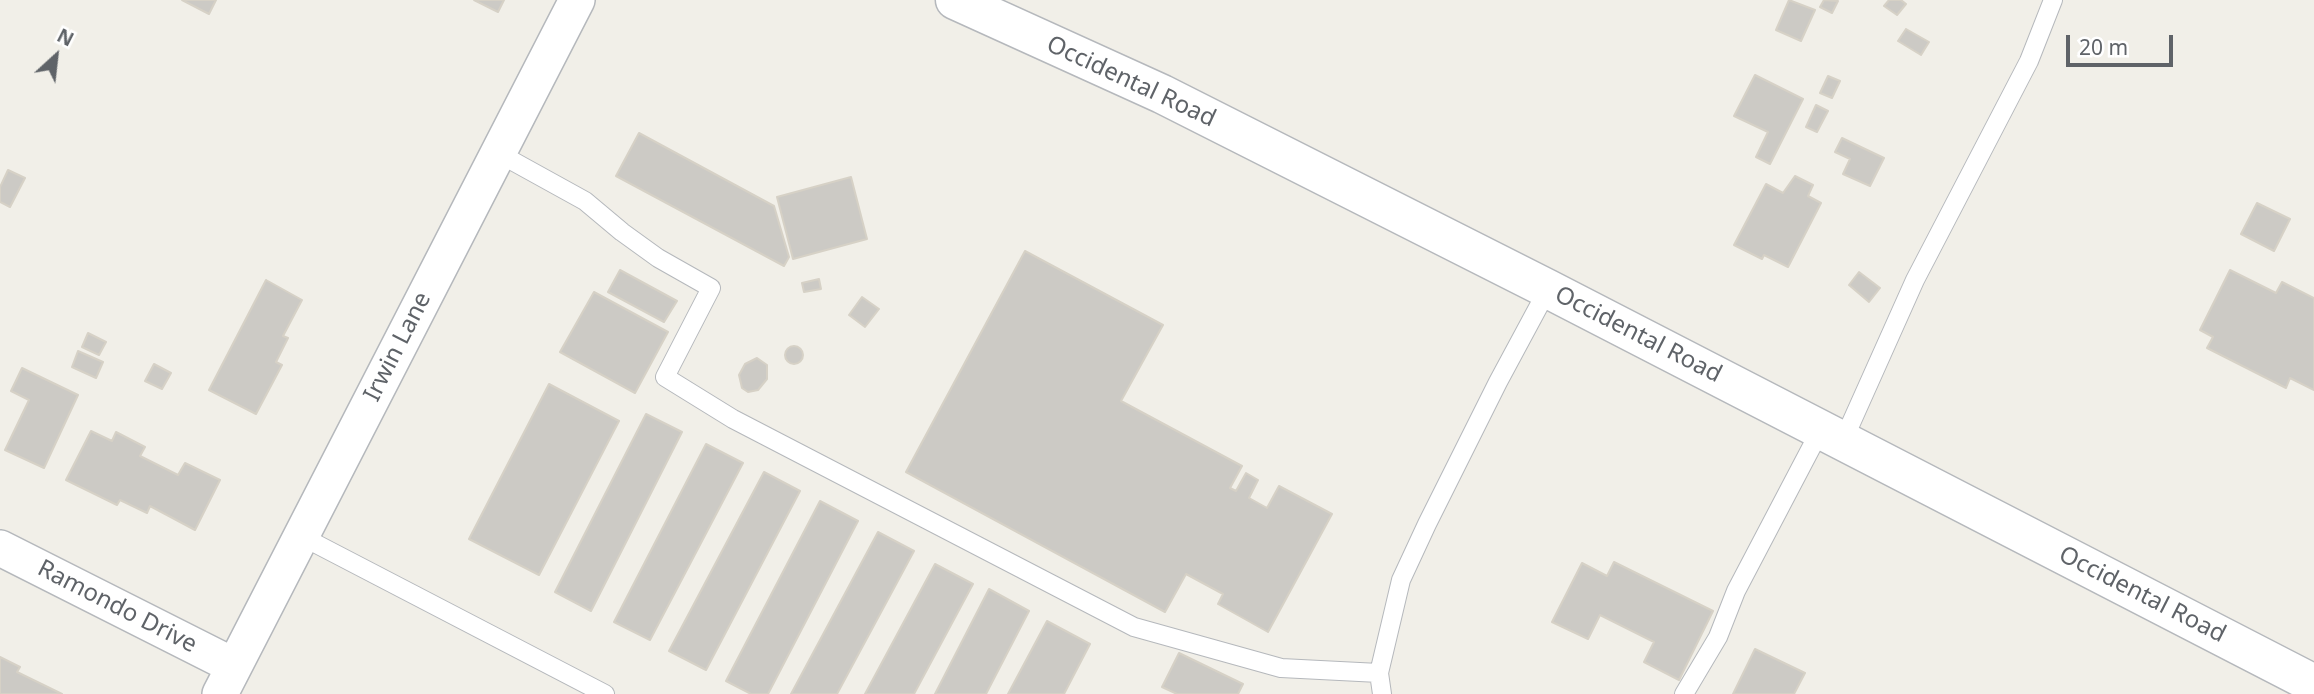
<!DOCTYPE html>
<style>
body{margin:0}
#map{position:relative;width:2314px;height:694px;overflow:hidden;background:#f1efe8;font-family:"Noto Sans",sans-serif}
canvas{display:block}
.north{position:absolute;left:21px;top:21px;width:70px;height:70px;-webkit-text-stroke:5px #fff;paint-order:stroke;rotate:27deg;font-size:19px;font-weight:700;line-height:28px;text-align:center;color:#5f6368}
.north::after{content:'';display:block;margin:auto;width:24px;height:32px;background:#5f6368;clip-path:polygon(50% 0,100% 100%,50% 72%,0 100%)}
.scale{position:absolute;left:2066px;top:35px;width:107px;height:32px;box-sizing:border-box;border:4px solid #5f6368;border-top:0;padding-left:9px;font-size:21px;line-height:24px;white-space:nowrap;color:#5f6368;-webkit-text-stroke:5px #fff;paint-order:stroke}
</style>
<div id="map">
<canvas width="2314" height="694"></canvas>
<div class="north">N</div>
<div class="scale">20 m</div>
</div>
<script>
const ctx = document.querySelector('canvas').getContext('2d');
ctx.lineJoin = 'round';
function fillPath(path, color) { ctx.fillStyle = color; ctx.fill(path, 'evenodd'); }
const toPath = rows => new Path2D(rows.map(r => 'M' + r).join(''));
function stroke(path, color, width, dash) { ctx.strokeStyle = color; ctx.lineWidth = width; ctx.lineCap = dash ? 'butt' : 'round'; ctx.setLineDash(dash || []); ctx.stroke(path); }
function write(font, color, halo, rows, align = 'center') {
  ctx.font = font + ' "Noto Sans",sans-serif'; ctx.lineWidth = 6; ctx.setLineDash([]); ctx.textBaseline = 'middle'; ctx.strokeStyle = halo; ctx.fillStyle = color; for (const [text, x, y, turn = 0] of rows) {
    ctx.save(); ctx.translate(x, y); ctx.rotate((+turn || 0) * Math.PI / 180); ctx.textAlign = isNaN(turn) ? turn : align; if (halo) ctx.strokeText(text, 0, 0); ctx.fillText(text, 0, 0); ctx.restore();
  }
}
const building = toPath([
 [182,0,216,0,209,14,182,0],
 [474,0,504,0,498,12,474,0],
 [1789,0,1815,10,1801,41,1776,30,1789,0],
 [1824,0,1838,1,1832,13,1820,7,1824,0],
 [1889,0,1901,0,1906,4,1897,15,1884,6,1889,0],
 [1906,29,1929,42,1921,55,1898,41,1906,29],
 [1755,75,1803,99,1770,164,1756,157,1768,132,1734,116,1755,75],
 [1828,76,1840,81,1832,98,1820,93,1828,76],
 [1816,105,1828,111,1817,132,1806,127,1816,105],
 [639,133,774,206,789,257,784,266,616,176,639,133],
 [1842,138,1884,158,1870,186,1843,174,1850,159,1835,152,1842,138],
 [8,170,25,178,10,207,0,202,0,187,8,170],
 [1795,176,1813,185,1808,196,1821,203,1788,267,1764,255,1762,259,1734,245,1766,184,1783,193,1795,176],
 [851,177,867,239,793,259,777,197,851,177],
 [2257,203,2290,219,2274,251,2241,234,2257,203],
 [1025,251,1163,325,1121,401,1242,466,1230,488,1236,491,1246,473,1258,480,1249,498,1267,508,1279,486,1332,514,1268,632,1218,604,1223,594,1186,574,1165,612,906,472,1025,251],
 [620,270,677,301,664,322,608,292,620,270],
 [2230,270,2276,293,2282,282,2314,298,2314,390,2290,378,2286,388,2207,348,2213,337,2200,330,2230,270],
 [1859,272,1880,288,1869,302,1849,285,1859,272],
 [819,279,821,289,804,292,802,283,819,279],
 [266,280,302,300,283,336,288,338,276,362,282,365,256,414,209,390,266,280],
 [594,292,668,332,635,393,560,352,594,292],
 [862,297,879,309,865,327,849,315,862,297],
 [88,333,106,342,99,355,82,347,88,333],
 '785 355a9 9 0 1 1 18 0a9 9 0 1 1-18 0Z',
 [78,351,103,362,96,378,72,367,78,351],
 [757,358,767,365,767,379,758,390,748,392,742,388,739,375,745,364,757,358],
 [154,364,171,373,162,389,145,381,154,364],
 [22,368,78,395,44,468,5,450,29,400,11,391,22,368],
 [549,384,619,421,539,575,469,539,549,384],
 [646,414,682,432,591,611,555,592,646,414],
 [91,431,112,441,116,432,145,447,140,456,178,475,185,463,220,480,195,530,150,506,147,513,120,500,117,505,66,480,91,431],
 [706,444,743,463,650,640,614,622,706,444],
 [764,472,800,491,706,670,669,651,764,472],
 [820,501,858,521,768,694,751,694,726,681,820,501],
 [878,532,914,551,837,694,791,694,878,532],
 [1614,562,1713,611,1679,680,1644,662,1654,642,1600,615,1588,639,1552,622,1582,563,1607,576,1614,562],
 [935,564,973,584,914,694,865,694,935,564],
 [989,589,1029,611,986,694,935,694,989,589],
 [1047,621,1090,644,1064,694,1008,694,1047,621],
 [1755,649,1805,673,1794,694,1733,694,1755,649],
 [1179,653,1243,684,1238,694,1177,694,1162,687,1179,653],
 [0,657,20,667,17,672,62,694,0,694,0,657]
]);
const service = toPath([
 [498,153,585,201,622,232,658,258,711,288,665,377,733,419,1134,627,1281,668,1379,673],
 [1843,441,1915,280,2029,61,2053,0],
 [301,536,605,694],
 [1382,694,1379,673,1401,580,1427,524,1498,382,1548,289],
 [1684,694,1718,637,1736,591,1821,429]
]);
const minor = toPath([
 [0,548,234,666],
 [220,694,577,0]
]);
const tertiary = toPath([
 [955,0,1162,94,1548,289,2314,684]
]);
const streetNames = [
 ["Occidental Road",1131,82,25],
 ["Occidental Road",1638,335,27],
 ["Irwin Lane",398,347,-63],
 ["Occidental Road",2142,595,27],
 ["Ramondo Drive",117,607,27]
];
fillPath(building, '#cccac5');
stroke(building, '#d6d1c6', 2);
stroke(service, '#b5b8bc', 20);
stroke(minor, '#b5b8bc', 38);
stroke(tertiary, '#b5b8bc', 41);
stroke(service, '#fff', 18);
stroke(minor, '#fff', 35);
stroke(tertiary, '#fff', 38);
write('24px', '#5f6368', '#fff', streetNames);
</script>
